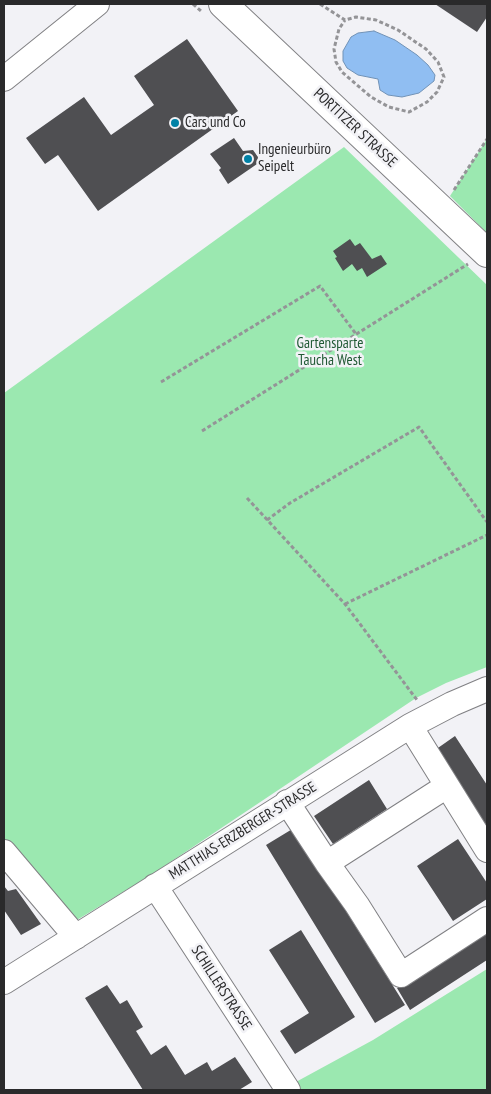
<!DOCTYPE html>
<meta charset="utf-8">
<style>
body{margin:0}
#map{position:relative;width:491px;height:1094px;overflow:hidden;background:#f2f2f6;font-family:"PT Sans Narrow",sans-serif}
canvas{display:block}
.frame{position:absolute;inset:0;border:5px solid #2a2a2b;pointer-events:none}
</style>
<div id="map">
<canvas width="491" height="1094"></canvas>
<div class="frame"></div>
</div>
<script>
const ctx = document.querySelector('canvas').getContext('2d');
ctx.lineJoin = 'round';
function fillPath(path, color) { ctx.fillStyle = color; ctx.fill(path, 'evenodd'); }
const toPath = rows => new Path2D(rows.map(r => 'M' + r).join(''));
function stroke(path, color, width, dash) { ctx.strokeStyle = color; ctx.lineWidth = width; ctx.lineCap = dash ? 'butt' : 'round'; ctx.setLineDash(dash || []); ctx.stroke(path); }
function write(font, color, halo, rows, align = 'center') {
  ctx.font = font + ' "PT Sans Narrow",sans-serif'; ctx.lineWidth = 5; ctx.setLineDash([]); ctx.textBaseline = 'middle'; ctx.strokeStyle = halo; ctx.fillStyle = color; for (const [text, x, y, turn = 0] of rows) {
    ctx.save(); ctx.translate(x, y); ctx.rotate((+turn || 0) * Math.PI / 180); ctx.textAlign = isNaN(turn) ? turn : align; if (halo) ctx.strokeText(text, 0, 0); ctx.fillText(text, 0, 0); ctx.restore();
  }
}
const green = toPath([
 [487,139,487,233,450,196],
 [344,147,487,285,487,667,446,683,416,698,151,875,67,926,4,853,4,393],
 [487,969,487,1090,298,1090,294,1083,373,1040]
]);
const water = toPath([
 [374,31,395,40,417,55,428,65,435,75,434,81,419,93,402,97,388,95,380,90,378,79,358,75,347,68,343,61,343,51,351,37,358,33,374,31]
]);
const building = toPath([
 [435,4,487,4,487,17,477,32],
 [187,39,238,111,98,211,58,155,45,164,26,138,84,97,111,135,154,105,134,76],
 [234,138,243,151,253,150,258,157,257,164,228,184,219,170,221,168,210,154],
 [350,239,355,246,360,243,372,259,381,255,387,264,367,277,362,268,357,271,352,264,343,271,335,258,337,257,333,251],
 [455,736,487,785,487,830,435,750],
 [369,780,387,809,333,844,314,816],
 [294,828,405,1005,375,1023,266,845],
 [458,839,487,883,487,899,453,921,417,866],
 [4,886,8,891,16,889,41,924,21,935,4,910],
 [301,930,355,1017,295,1054,280,1031,309,1013,269,950],
 [487,932,487,960,410,1010,397,988],
 [107,985,120,1004,127,1000,143,1027,136,1031,151,1055,166,1045,185,1075,207,1062,212,1071,235,1057,252,1082,239,1090,143,1090,85,998]
]);
const path = toPath([
 [193,4,201,11],
 [320,4,345,20,356,17,376,20,398,30,426,49,438,62,444,77,437,92,427,102,409,112,389,107,371,97,342,72,336,62,334,49,339,29,345,20],
 [454,190,487,139],
 [161,382,320,286,356,334],
 [202,431,468,264],
 [247,498,345,604,417,700],
 [267,520,290,503,419,427,487,522],
 [345,604,487,535]
]);
const minor = toPath([
 [4,79,97,4],
 [410,726,487,850],
 [287,802,327,863,357,905,401,975,487,919],
 [4,852,76,937],
 [327,863,447,786],
 [155,886,288,1090],
 [4,982,410,726,452,704,487,689]
]);
const major = toPath([
 [223,4,487,253]
]);
const markers = [
 [175,123,5,"#0081a6"],
 [248,159,5,"#0081a6"]
];
const poiNames = [
 ["Cars und Co",185,123],
 ["Ingenieurbüro",258,150],
 ["Seipelt",258,167]
];
const streetNames = [
 ["PORTITZER STRASSE",355,128,43],
 ["MATTHIAS-ERZBERGER-STRASSE",243,831,-32],
 ["SCHILLERSTRASSE",221,988,57]
];
const parkNames = [
 ["Gartensparte",330,344],
 ["Taucha West",330,361]
];
fillPath(green, '#9be8b0');
fillPath(water, '#90bef2');
stroke(water, '#7192b6', 1);
fillPath(building, '#4f4f52');
stroke(minor, '#818184', 26);
stroke(major, '#818184', 30);
stroke(path, '#949497', 3, [4, 2.5]);
stroke(minor, '#fff', 24);
stroke(major, '#fff', 28);
for (const [x, y, r, color] of markers) { const dot = new Path2D(); dot.arc(x, y, r, 0, 2 * Math.PI); ctx.fillStyle = color; ctx.fill(dot); stroke(dot, '#f2f2f6', 2); }
write('15px', '#2a2a2b', '#f2f2f6', poiNames, 'left');
write('15px', '#2a2a2b', '#f2f2f6', streetNames);
write('15px', '#215a35', '#f2f2f6', parkNames);
</script>
